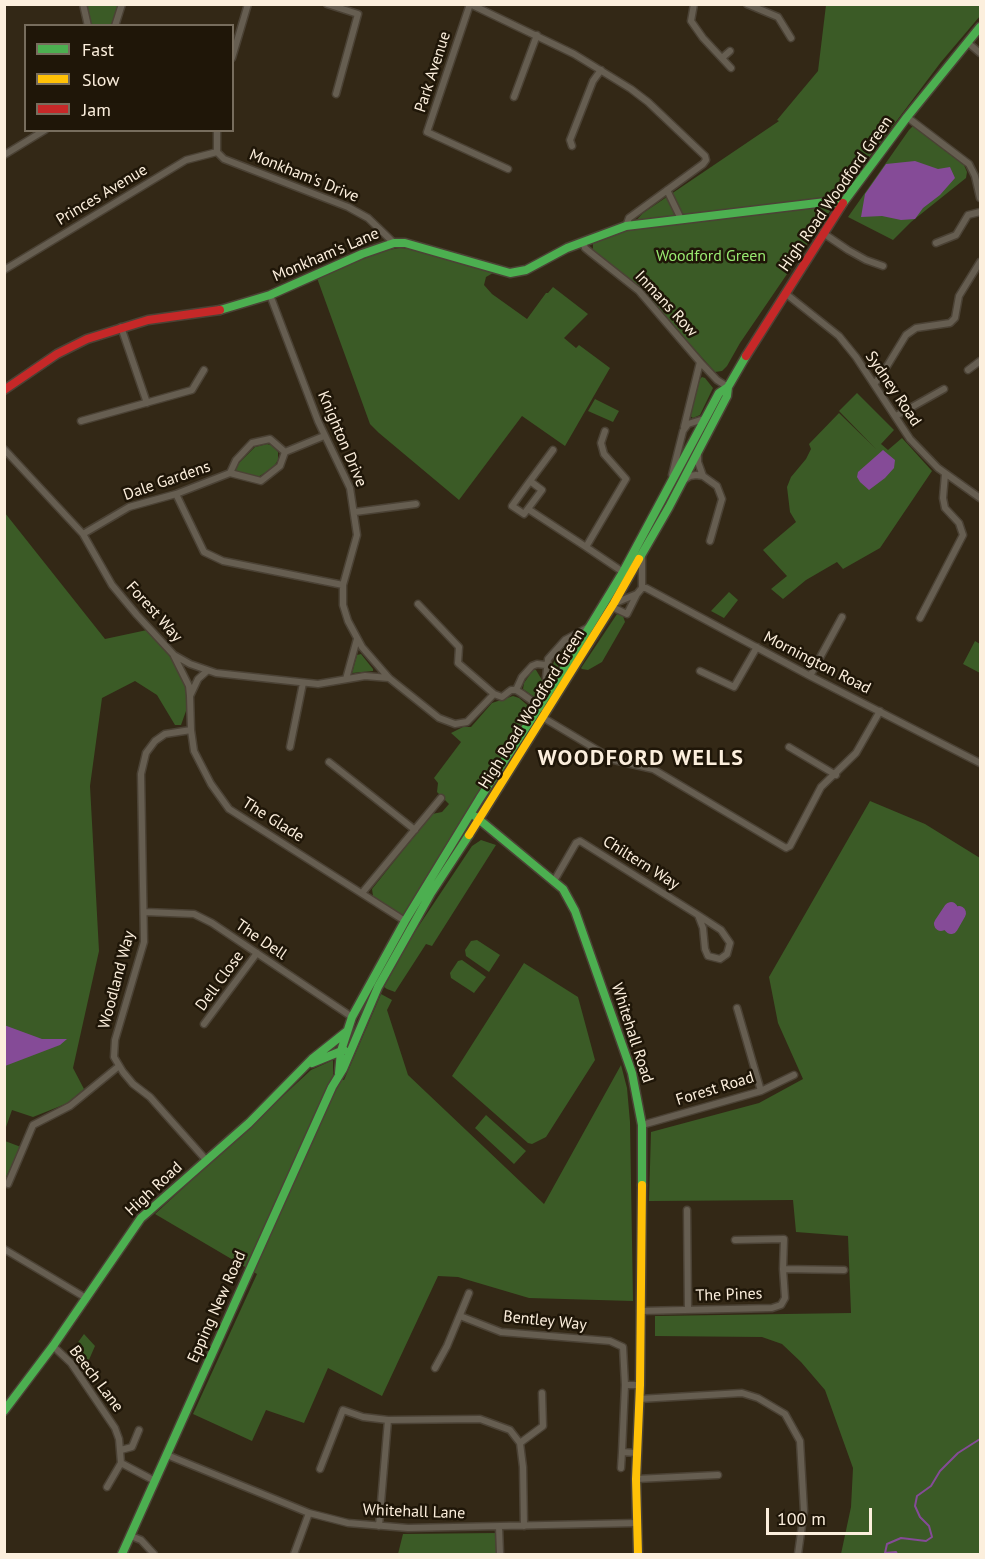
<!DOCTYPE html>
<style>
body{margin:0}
#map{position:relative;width:985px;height:1559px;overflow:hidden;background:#332816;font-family:"PT Sans",sans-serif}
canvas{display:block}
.frame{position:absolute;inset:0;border:6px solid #fcefdd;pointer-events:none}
.legend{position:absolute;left:24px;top:24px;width:210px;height:108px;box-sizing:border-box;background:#1f1608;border:2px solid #776d5d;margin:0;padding:8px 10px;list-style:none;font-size:18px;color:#fcefdd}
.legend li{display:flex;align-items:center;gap:12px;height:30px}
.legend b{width:30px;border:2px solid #776d5d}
.scale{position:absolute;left:766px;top:1508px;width:106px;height:27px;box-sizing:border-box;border:3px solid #fcefdd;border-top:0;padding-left:8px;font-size:18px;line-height:21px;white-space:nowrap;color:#fcefdd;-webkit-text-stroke:4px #1f1608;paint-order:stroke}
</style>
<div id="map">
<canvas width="985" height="1559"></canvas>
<div class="frame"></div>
<ul class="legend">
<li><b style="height:8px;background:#4caf50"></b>Fast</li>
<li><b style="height:8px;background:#ffc107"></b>Slow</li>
<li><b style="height:8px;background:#c62828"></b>Jam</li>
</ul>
<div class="scale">100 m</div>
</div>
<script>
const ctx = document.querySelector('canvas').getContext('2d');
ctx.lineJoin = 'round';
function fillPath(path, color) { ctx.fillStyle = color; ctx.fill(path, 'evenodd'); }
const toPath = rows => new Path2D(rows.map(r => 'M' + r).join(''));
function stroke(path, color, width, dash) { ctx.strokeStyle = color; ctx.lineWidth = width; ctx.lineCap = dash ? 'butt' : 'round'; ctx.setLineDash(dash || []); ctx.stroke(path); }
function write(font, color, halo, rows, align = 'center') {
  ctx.font = font + ' "PT Sans",sans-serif'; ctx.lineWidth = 5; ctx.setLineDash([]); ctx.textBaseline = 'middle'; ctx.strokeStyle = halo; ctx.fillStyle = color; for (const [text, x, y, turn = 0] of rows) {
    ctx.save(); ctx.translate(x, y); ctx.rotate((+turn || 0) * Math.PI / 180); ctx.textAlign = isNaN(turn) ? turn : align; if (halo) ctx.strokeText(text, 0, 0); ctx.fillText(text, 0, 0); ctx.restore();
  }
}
const green = toPath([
 [86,5,119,5,111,25,91,25],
 [826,5,980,5,980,16,941,62,843,192,740,343,727,366,722,371,715,372,641,290,593,250,593,243,627,230,643,213,779,121,777,120,818,71],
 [913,126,964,165,967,172,966,178,911,222,893,240,848,217,909,130],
 [400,248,414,249,493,273,486,277,484,285,492,294,527,319,546,293,548,293,553,287,588,314,564,338,576,348,579,345,610,368,565,446,522,416,459,500,379,433,370,424,317,278,382,251],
 [702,377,705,378,713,388,700,415,693,418,690,416,691,413,700,379],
 [857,393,894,430,881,444,888,450,902,438,932,471,880,548,843,569,837,562,806,580,783,599,771,589,787,576,763,550,796,522,790,512,787,487,791,477,806,459,811,449,809,444,839,413,876,449,839,411],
 [595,399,619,411,613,422,588,411],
 [267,444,274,446,278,452,278,460,273,468,258,477,237,472,234,468,255,447],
 [5,513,105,639,147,630,172,658,189,695,186,711,181,725,175,725,157,695,135,681,102,698,90,786,99,951,73,1068,84,1089,68,1103,33,1117,12,1110,5,1130],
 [729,592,738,600,724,618,711,611],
 [617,614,623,616,625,622,602,662,588,670,582,669,581,668],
 [574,641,550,680,549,676,556,656,566,645],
 [975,641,980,644,980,673,963,664],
 [361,654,373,669,373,671,352,673,357,655],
 [533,670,536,670,542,680,543,693,537,699,523,689,524,683],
 [513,696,519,698,533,710,403,916,373,896,372,889,432,814,442,812,449,804,437,792,438,783,434,778,461,742,451,733,463,727,471,727,492,703],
 [870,801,925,824,980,858,980,1554,841,1554,851,1507,853,1468,825,1390,801,1362,782,1344,762,1337,655,1336,655,1316,851,1313,848,1236,796,1232,793,1200,649,1201,651,1132,759,1103,803,1079,778,1023,769,977],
 [481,840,496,845,432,946,426,944,395,992,387,989,384,987,410,939,472,846],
 [477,940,500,955,489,972,466,956,465,950,471,941],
 [462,960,486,977,474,993,451,978,450,973,458,961],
 [524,963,578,997,595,1060,546,1137,532,1144,528,1143,452,1076],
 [381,994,392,1000,387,1010,408,1075,544,1204,621,1065,627,1088,630,1122,633,1301,529,1298,458,1277,438,1276,382,1396,328,1368,304,1423,266,1410,252,1441,193,1414,257,1274,155,1214,311,1070,333,1060,333,1076,344,1080],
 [486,1115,526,1151,514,1164,475,1128],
 [5,1141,21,1147,5,1179],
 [84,1334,95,1346,85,1369,71,1352],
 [497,1533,498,1554,398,1554,403,1534]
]);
const water = toPath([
 [915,161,938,169,950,167,955,178,940,195,923,208,915,219,901,220,882,216,861,217,865,194,886,164],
 [883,450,895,460,894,468,885,478,869,490,860,482,857,477,858,472],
 [4,1025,42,1039,67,1039,60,1045,5,1066]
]);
const stream = toPath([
 [897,1554,896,1552,885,1553,887,1544,901,1538,926,1541,932,1537,929,1526,920,1517,915,1506,917,1496,931,1486,940,1471,958,1453,980,1439]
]);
const river = toPath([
 [941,924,951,909],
 [951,927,959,913]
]);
const street = toPath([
 [83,4,88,26],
 [327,4,358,14,336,94],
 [470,4,574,54,631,89,648,102,705,156,706,160,703,164,629,218,626,226],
 [470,4,427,132,508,169],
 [694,4,691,21,703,38,731,68],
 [747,4,778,17,791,38],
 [115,26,122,4],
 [967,42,980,53],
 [232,58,248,4],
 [722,58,730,51],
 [514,97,537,35],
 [907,117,969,164,975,176,980,198],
 [217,130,217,152,224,159,348,207,368,218,394,243],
 [572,146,570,140,593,81,601,70],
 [4,155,45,130],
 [667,190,681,219],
 [823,233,848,250,866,260,883,266],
 [583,242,585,248,591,253,639,291,700,362,717,380,728,387],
 [936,243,956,235,968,215,980,212],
 [4,270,186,160,217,152],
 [785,293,839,336,856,357,910,439,938,468,980,498],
 [270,295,318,421,350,488,357,535,343,585,343,605,348,621,362,647,389,678,439,718,455,724,467,722,494,694,502,697,511,690,516,690,521,693,542,708],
 [121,327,147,403],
 [968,370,980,361],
 [874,384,881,376,906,335,916,328,950,323,955,318,959,296,980,262],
 [896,416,944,389],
 [81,421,192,390,204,370],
 [684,427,700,362],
 [605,431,601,443,604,454,626,479,586,547,623,572],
 [4,449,83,534,112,585,137,615,174,655,190,664,216,673,318,684,365,676,389,678],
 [698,455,698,462,703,476],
 [230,473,236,460,252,443,270,439,285,452],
 [672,475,683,431,688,424,704,419],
 [684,480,690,476,696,475,703,476,717,486,722,499,710,541],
 [530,481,542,490,524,514,512,506,530,481],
 [530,481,553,450],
 [176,494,204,552,223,561,343,585],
 [528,509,586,547],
 [355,512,416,504],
 [83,534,129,507,176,494,230,473,261,481,280,466,285,452,324,436],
 [642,588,646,588,810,676,980,763],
 [615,603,637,594,642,588,642,555],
 [418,604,459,647,458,663,494,694],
 [612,607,627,614,637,594],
 [920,618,963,535,959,523,945,508,943,498,945,474],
 [174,656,189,686,190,696,198,679,207,671],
 [700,671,734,687,757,647],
 [810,676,842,617],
 [346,679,357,639],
 [516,690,522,677,532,666,537,664,546,665],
 [549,692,546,678,548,659,565,640,591,626],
 [190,696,191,730,194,751,211,784,229,809,405,921],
 [542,717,614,760,653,769,786,848,790,846,821,787,856,753,880,711],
 [191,730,165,734,155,741,146,753,141,774,144,942,115,1040,114,1057,123,1072,133,1084,150,1097,207,1161],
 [290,747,303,683],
 [789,747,836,775],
 [329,762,415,830],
 [554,881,576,843,580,841,698,915,721,930,730,943,727,954,720,959,708,956,705,949,703,928,698,915],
 [362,893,441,798],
 [145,912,194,914,212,923,352,1017],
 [737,1008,761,1091],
 [204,1024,257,953],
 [642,1125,761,1091,794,1075],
 [8,1184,33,1125,70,1106,119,1066],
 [687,1210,688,1310],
 [4,1249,86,1298],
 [783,1269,844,1270],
 [640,1311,772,1308,781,1305,785,1298,783,1269,784,1239,735,1240],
 [460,1316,501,1332,610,1341,623,1347,625,1385,640,1385],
 [53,1346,71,1363,115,1428,119,1439,121,1463,155,1481],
 [435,1368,447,1346,469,1293],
 [625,1385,622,1452,636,1453],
 [639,1399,742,1393,758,1398,785,1414,800,1441,804,1511,798,1554],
 [388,1420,480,1419,510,1430,520,1443],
 [121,1450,132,1447,139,1430],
 [167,1455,309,1513,348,1523,408,1528,637,1523],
 [621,1468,622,1452],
 [320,1469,343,1410,363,1417,388,1420,379,1526],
 [636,1479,718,1475],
 [107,1487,121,1463],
 [524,1526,523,1467,520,1443,543,1426,542,1393],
 [499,1527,500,1554],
 [131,1536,141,1540,154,1554],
 [294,1554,309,1513]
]);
const fast = toPath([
 [843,203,907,117,980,27],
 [220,310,270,295,362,254,394,243,405,243,510,273,526,270,567,248,626,226,834,201,841,206],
 [639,559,669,507,727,396,728,387],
 [476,817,563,889,575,911,632,1073,642,1125,642,1185],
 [312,1063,344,1050],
 [339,1073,341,1051,352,1017,405,921,480,798,567,664,623,572,719,393,728,387,746,356],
 [4,1411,53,1346,141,1218,249,1123,312,1059,346,1032],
 [122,1554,332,1087,343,1069,378,987,431,893,469,835]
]);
const slow = toPath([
 [469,835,614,603,639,559],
 [638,1554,636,1479,640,1385,642,1185]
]);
const jam = toPath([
 [746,356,843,203],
 [4,390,57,354,87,339,148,320,220,310]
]);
const streetNames = [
 ["Park Avenue",433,72,-72],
 ["Monkham's Drive",304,176,22],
 ["High Road Woodford Green",836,194,-55],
 ["Princes Avenue",102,195,-31],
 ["Monkham's Lane",326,255,-23],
 ["Inmans Row",666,304,47],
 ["Sydney Road",893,389,56],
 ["Knighton Drive",342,439,67],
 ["Dale Gardens",167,481,-19],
 ["Forest Way",154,612,48],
 ["Mornington Road",817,663,27],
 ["High Road Woodford Green",532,709,-58],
 ["The Glade",273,820,32],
 ["Chiltern Way",641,863,32],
 ["The Dell",261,940,34],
 ["Woodland Way",117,980,-75],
 ["Dell Close",220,981,-54],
 ["Whitehall Road",632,1033,72],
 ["Forest Road",715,1089,-17],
 ["High Road",154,1189,-43],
 ["The Pines",729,1295,-2],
 ["Epping New Road",217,1307,-66],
 ["Bentley Way",545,1321,6],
 ["Beech Lane",96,1379,53],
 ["Whitehall Lane",414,1512,2]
];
const parkNames = [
 ["Woodford Green",711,256]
];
const districtNames = [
 ["WOODFORD WELLS",641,759]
];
fillPath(green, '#3b5b26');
fillPath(water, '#854b97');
stroke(stream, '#854b97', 2);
stroke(river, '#854b97', 14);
stroke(street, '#4b4235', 9);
stroke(fast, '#4b4235', 11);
stroke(slow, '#4b4235', 11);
stroke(jam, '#4b4235', 11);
stroke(street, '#665e51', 6);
stroke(fast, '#4caf50', 8);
stroke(slow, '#ffc107', 8);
stroke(jam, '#c62828', 8);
write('16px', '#fcefdd', '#1f1608', streetNames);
write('16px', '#99ea71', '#1f1608', parkNames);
ctx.letterSpacing = '1.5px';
write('bold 22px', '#fcefdd', '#1f1608', districtNames);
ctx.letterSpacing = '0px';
</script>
